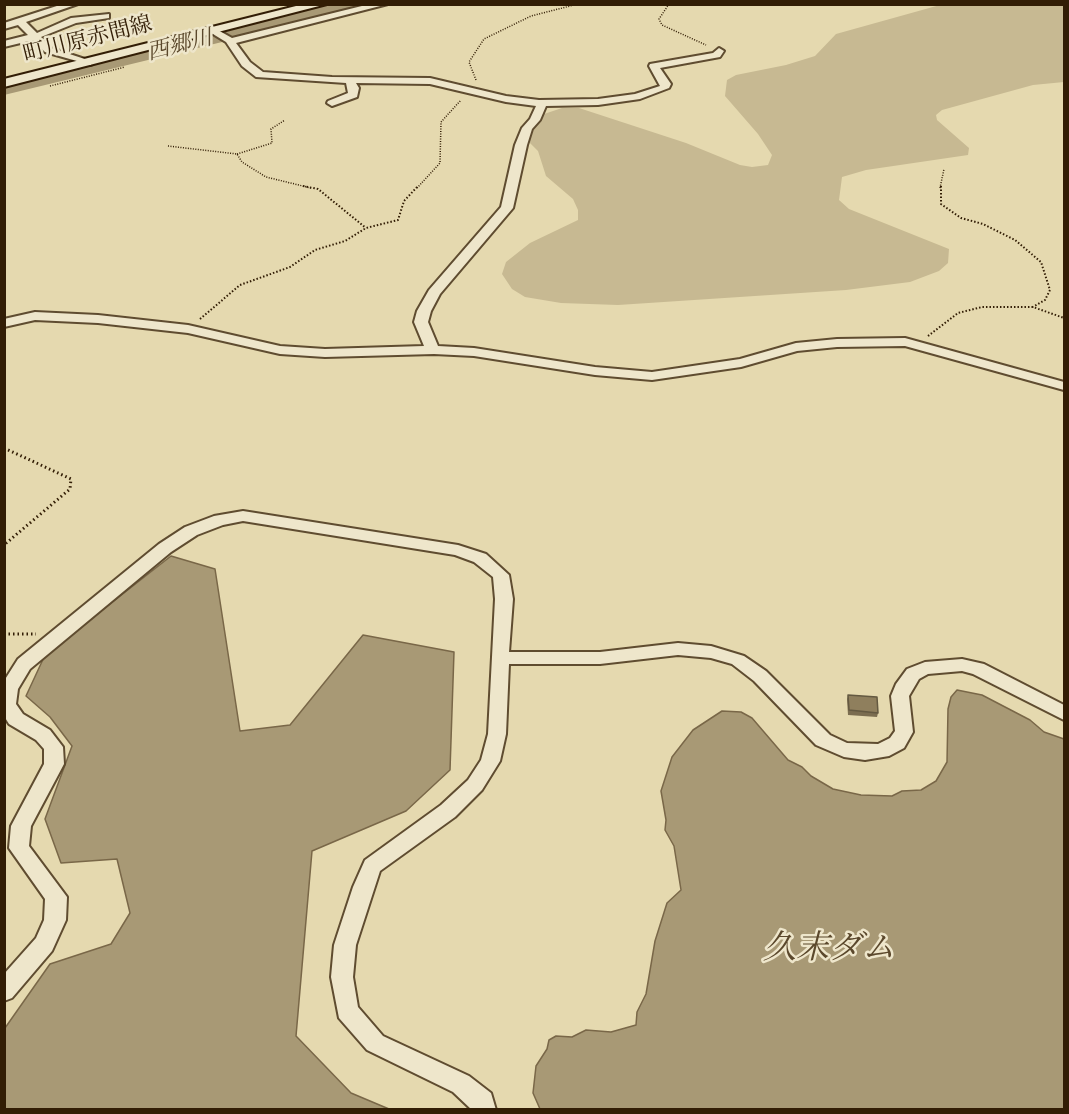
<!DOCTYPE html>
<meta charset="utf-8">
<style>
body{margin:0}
#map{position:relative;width:1069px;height:1114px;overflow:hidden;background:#e5d9af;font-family:"IM FELL DW Pica",serif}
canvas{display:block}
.frame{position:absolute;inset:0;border:6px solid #321d05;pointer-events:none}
</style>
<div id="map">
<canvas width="1069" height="1114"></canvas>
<div class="frame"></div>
</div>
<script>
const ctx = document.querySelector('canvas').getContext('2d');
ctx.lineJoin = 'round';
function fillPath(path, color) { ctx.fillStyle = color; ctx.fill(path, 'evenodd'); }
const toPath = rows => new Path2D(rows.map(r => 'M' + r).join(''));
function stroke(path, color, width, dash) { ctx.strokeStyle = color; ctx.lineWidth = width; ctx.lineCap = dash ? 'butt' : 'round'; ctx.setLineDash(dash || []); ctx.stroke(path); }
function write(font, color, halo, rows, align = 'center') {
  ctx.font = font + ' "IM FELL DW Pica","Noto Serif JP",serif'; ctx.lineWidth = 5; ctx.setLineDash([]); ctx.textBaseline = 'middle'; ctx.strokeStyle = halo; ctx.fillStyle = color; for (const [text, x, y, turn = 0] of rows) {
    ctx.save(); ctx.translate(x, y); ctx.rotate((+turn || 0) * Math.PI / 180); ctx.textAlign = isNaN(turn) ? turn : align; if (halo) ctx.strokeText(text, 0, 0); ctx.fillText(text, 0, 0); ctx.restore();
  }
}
const green = toPath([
 [940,5,1064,5,1064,82,1033,85,942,110,936,115,937,120,969,148,968,155,866,170,842,177,839,200,849,209,949,249,948,263,939,271,910,282,846,290,618,305,561,303,525,297,512,289,502,274,506,262,530,243,578,220,578,210,573,199,546,176,538,151,523,136,521,130,529,119,562,108,579,108,686,143,740,165,752,167,768,165,772,155,758,134,725,96,727,80,736,75,786,65,815,56,836,34]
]);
const water = toPath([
 [171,556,215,569,240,731,290,725,363,635,454,652,450,770,406,811,312,851,296,1036,351,1093,389,1109,5,1110,5,1028,50,964,111,944,130,913,117,859,61,863,45,819,72,746,50,717,26,696,45,655,171,556],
 [957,690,982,695,1030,720,1044,732,1064,739,1064,1109,540,1109,533,1093,536,1066,547,1049,549,1040,556,1036,572,1037,586,1030,611,1032,636,1025,637,1012,646,994,655,941,667,903,681,890,674,846,665,830,666,820,661,791,672,757,693,730,722,711,741,712,752,718,788,760,802,767,811,776,833,789,861,795,892,796,902,791,921,790,936,781,947,762,948,709,951,697,957,690]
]);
const river = toPath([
 [332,4,364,4,362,8,4,95,4,83,332,4]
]);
const pathFar2 = toPath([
 [669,4,659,19,662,25,706,45],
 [476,80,469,62,484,39,531,16,578,4],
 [50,86,125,67],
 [168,146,237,154,242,162,266,177,311,188],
 [237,154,272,143,271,129,285,120],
 [417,188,440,163,441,122,461,100],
 [940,188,944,169]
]);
const pathFar1 = toPath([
 [303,186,318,189,366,228],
 [941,186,941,204,961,218,983,224,1015,240,1041,262,1050,290,1045,300,1033,307],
 [200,319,240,285,290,267,315,250,345,241,366,228,398,220,404,201,418,186],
 [928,336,958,313,982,307,1033,307,1064,318]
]);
const path = toPath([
 [4,448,71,479,70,489,4,545],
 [4,634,36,634]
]);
const street = toPath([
 [63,4,78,4,26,22,37,33,71,18,109,14,109,18,76,23,41,37,51,48,91,61,91,65,45,52,33,40,4,47,4,41,28,35,18,25,4,29,4,23,63,4],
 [370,4,388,4,236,43,250,62,263,72,332,77,430,78,506,96,539,100,598,99,635,94,660,86,649,66,650,64,713,53,719,48,724,51,720,57,660,68,671,84,669,88,640,99,598,105,546,106,540,120,532,129,527,145,513,208,440,294,431,311,428,322,438,346,474,348,595,367,652,372,740,359,796,343,837,339,905,338,1064,382,1064,390,905,346,837,347,797,351,741,367,652,380,595,375,474,356,434,354,325,357,280,354,188,333,98,323,35,320,4,327,4,319,35,312,98,315,188,325,280,346,325,349,424,346,414,322,417,311,429,290,501,207,515,145,522,128,530,119,536,106,506,102,430,84,356,83,359,88,357,97,332,106,327,103,328,101,348,93,346,83,256,77,242,66,226,42,208,31,216,29,232,38,370,4],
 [243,511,458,545,486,554,509,575,513,599,509,652,600,652,678,643,711,646,744,656,766,671,830,735,847,743,878,744,890,738,895,731,891,696,896,684,907,669,925,662,962,659,984,664,1064,705,1064,720,973,674,962,671,928,674,919,679,909,696,913,732,904,748,889,756,865,760,844,757,816,745,754,681,732,664,711,658,678,655,600,664,509,664,506,734,500,761,482,790,455,817,380,871,356,945,353,977,358,1007,383,1036,469,1076,491,1093,496,1110,472,1110,453,1092,367,1050,339,1018,331,977,334,945,353,887,365,860,441,805,468,780,481,760,488,734,495,599,493,577,474,562,455,555,243,521,223,525,197,535,171,552,30,669,18,689,16,704,23,714,50,730,63,747,64,764,31,826,29,846,67,897,66,920,52,951,12,998,4,1001,4,974,36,938,44,920,45,899,9,848,11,826,44,764,44,749,36,740,9,724,4,716,4,681,18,659,159,544,185,527,214,516,243,511]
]);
const secondary = toPath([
 [304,4,327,4,4,87,4,79,304,4]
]);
const wall = toPath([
 [848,695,878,713,877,717,848,715,847,699]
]);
const building = toPath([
 [848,695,877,697,878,713,849,710,848,695]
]);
const farStreetnames = [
 ["町川原赤間線",88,41,-14]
];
const farWaternames = [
 ["西郷川",180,47,-14]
];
const nearWaternames = [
 ["久末ダム",829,951]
];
fillPath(green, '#c7b992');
fillPath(water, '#a89975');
stroke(water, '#796748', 1.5);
fillPath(river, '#a89975');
stroke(street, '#5f4c30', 4);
stroke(secondary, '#321d05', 4);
stroke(pathFar2, '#321d05', 1.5, [1, 1.5]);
stroke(pathFar1, '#321d05', 2, [1.5, 2]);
stroke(path, '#321d05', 3, [1.5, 3]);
fillPath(street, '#eee6cb');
fillPath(secondary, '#eee6cb');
fillPath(wall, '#7b6d50');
fillPath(building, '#8f7f5d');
stroke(building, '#645941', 1.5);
write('22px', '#321d05', '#eee6cb', farStreetnames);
write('italic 22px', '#5b482c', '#eee6cb', farWaternames);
write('italic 33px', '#5b482c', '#eee6cb', nearWaternames);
</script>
